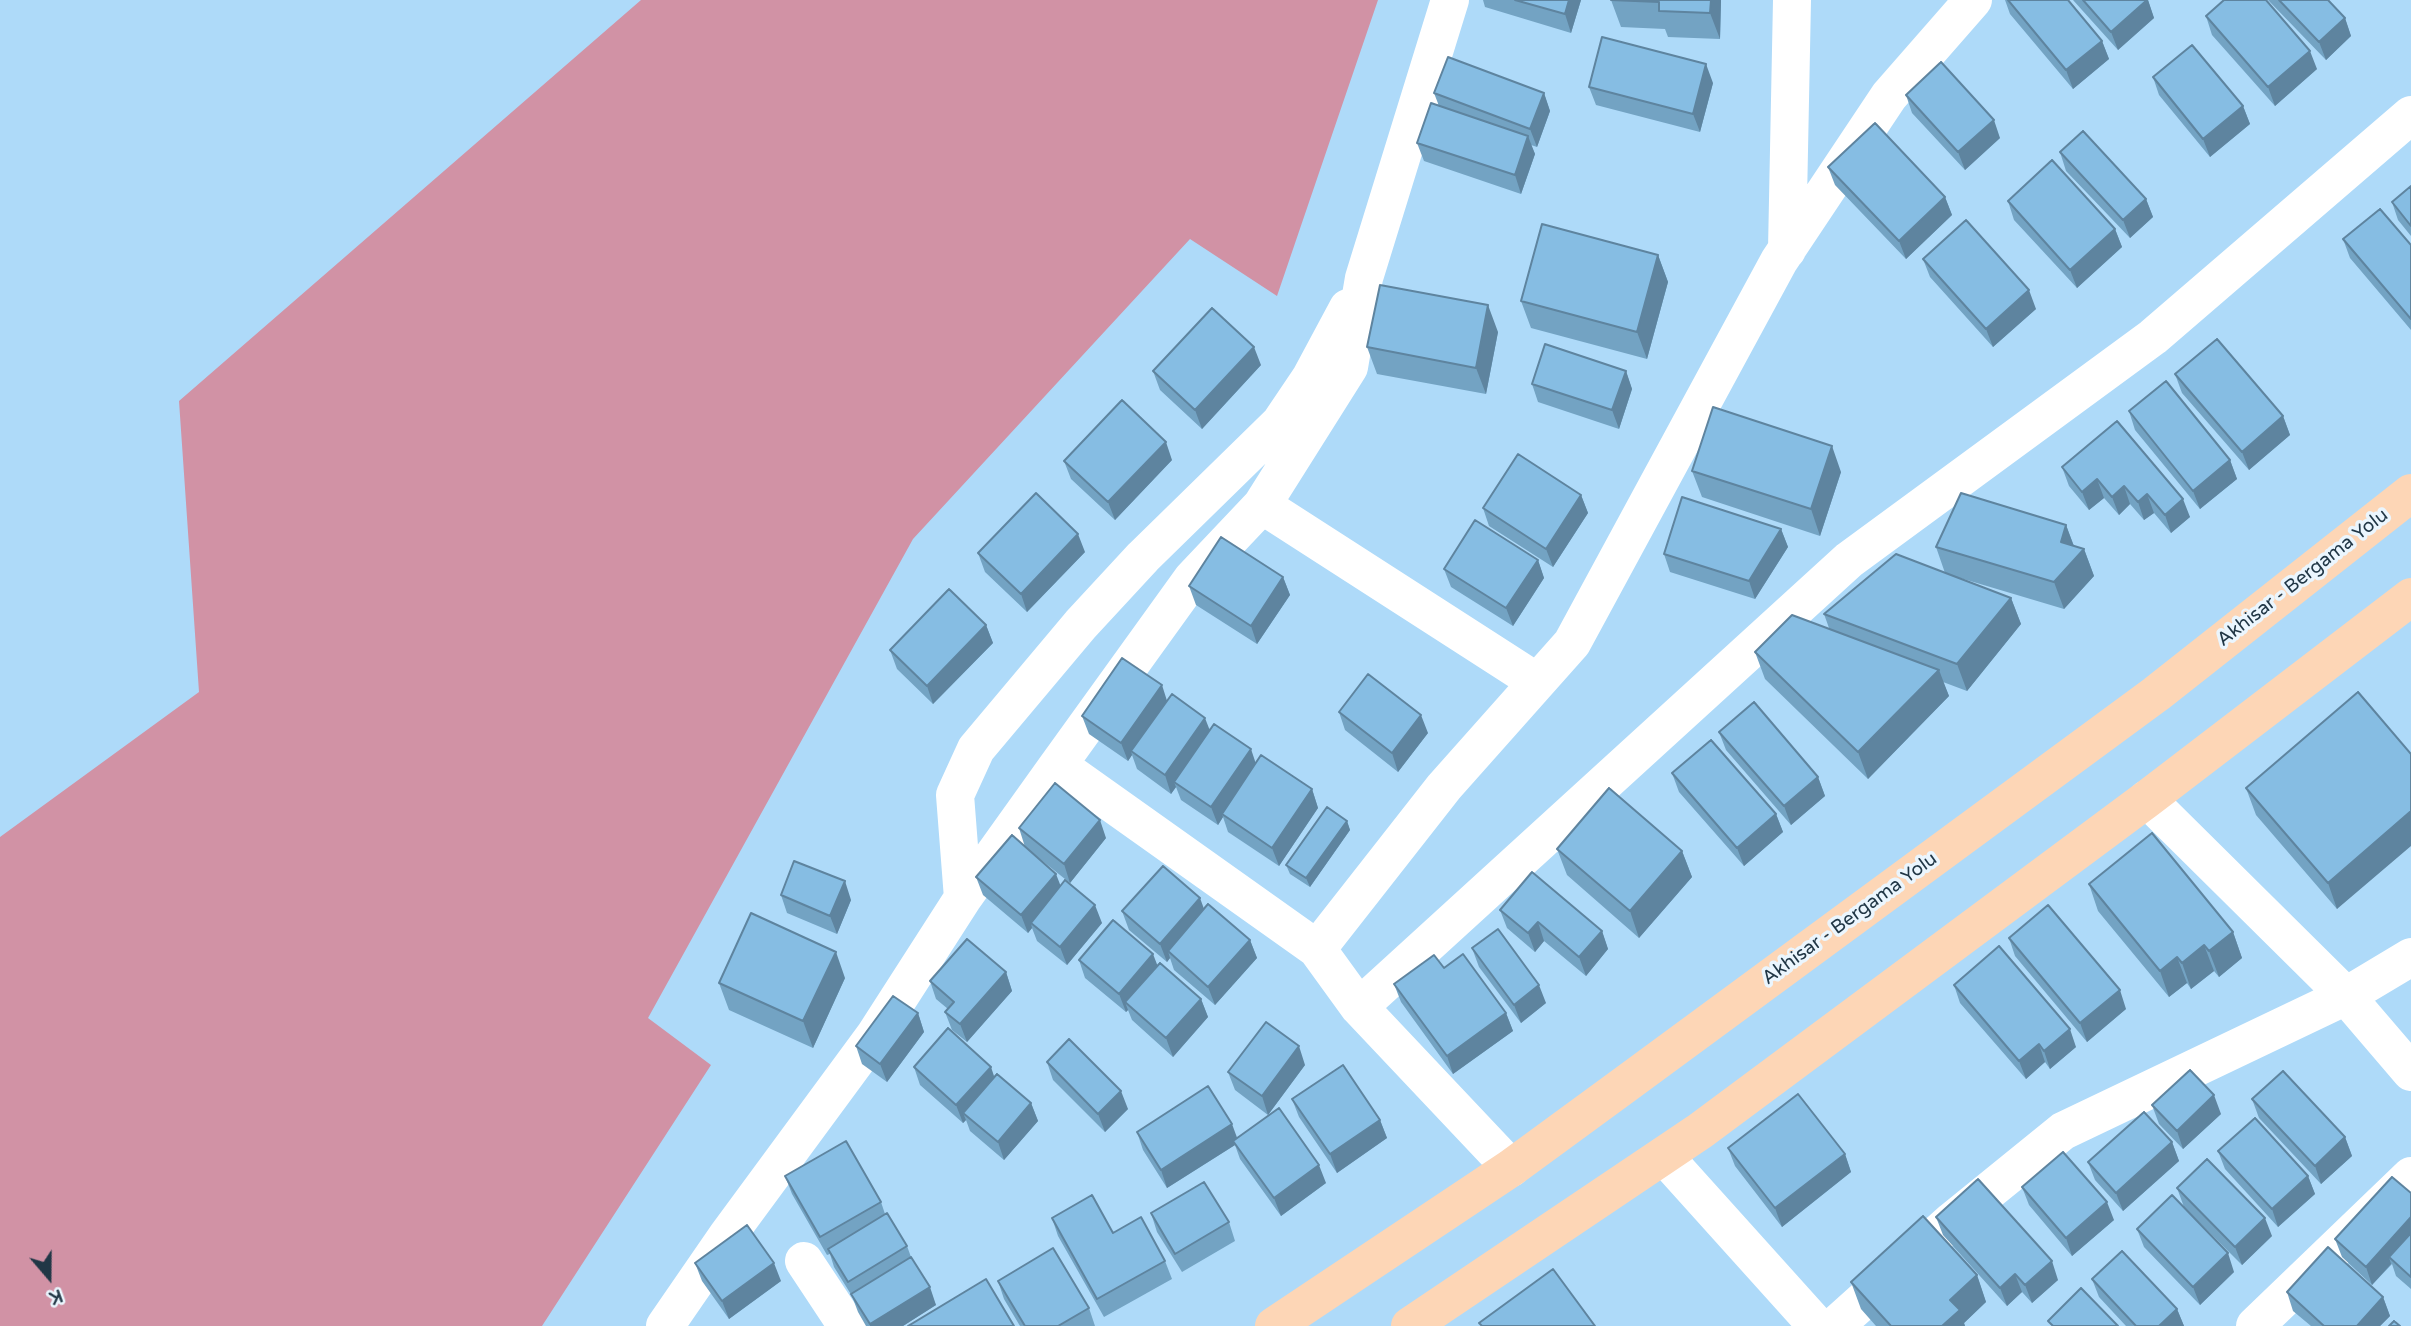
<!DOCTYPE html>
<style>
body{margin:0}
#map{position:relative;width:2411px;height:1326px;overflow:hidden;background:#aedaf9;font-family:"Varela Round",sans-serif}
canvas{display:block}
.north{position:absolute;left:14px;top:1242px;width:70px;height:70px;-webkit-text-stroke:5px #ebf6fe;paint-order:stroke;rotate:160deg;font-size:19px;font-weight:700;line-height:28px;text-align:center;color:#213746}
.north::after{content:'';display:block;margin:auto;width:24px;height:32px;background:#213746;clip-path:polygon(50% 0,100% 100%,50% 72%,0 100%)}
</style>
<div id="map">
<canvas width="2411" height="1326"></canvas>
<div class="north">K</div>
</div>
<script>
const ctx = document.querySelector('canvas').getContext('2d');
ctx.lineJoin = 'round';
function fillPath(path, color) { ctx.fillStyle = color; ctx.fill(path, 'evenodd'); }
const toPath = rows => new Path2D(rows.map(r => 'M' + r).join(''));
function stroke(path, color, width, dash) { ctx.strokeStyle = color; ctx.lineWidth = width; ctx.lineCap = dash ? 'butt' : 'round'; ctx.setLineDash(dash || []); ctx.stroke(path); }
function write(font, color, halo, rows, align = 'center') {
  ctx.font = font + ' "Varela Round",sans-serif'; ctx.lineWidth = 7; ctx.setLineDash([]); ctx.textBaseline = 'middle'; ctx.strokeStyle = halo; ctx.fillStyle = color; for (const [text, x, y, turn = 0] of rows) {
    ctx.save(); ctx.translate(x, y); ctx.rotate((+turn || 0) * Math.PI / 180); ctx.textAlign = isNaN(turn) ? turn : align; if (halo) ctx.strokeText(text, 0, 0); ctx.fillText(text, 0, 0); ctx.restore();
  }
}
const green = toPath([
 [641,0,1378,0,1277,296,1190,239,913,539,648,1018,711,1065,542,1326,0,1326,0,837,199,692,179,401]
]);
const street = toPath([
 [1450,0,1364,278,1349,367,1262,505,1192,579,1058,765,1317,949,1359,1007,1511,1168],
 [1787,250,1792,0],
 [1262,505,1537,682],
 [2147,799,2346,996,2411,1072],
 [963,898,955,795,976,749,1081,624,1143,557,1280,423,1311,377,1348,308],
 [1317,949,1444,787,1572,643,1779,261,1889,96,1973,0],
 [1359,1007,1849,560,2153,337,2411,115],
 [1664,1156,1817,1326],
 [804,1261,847,1326],
 [665,1326,727,1236,875,1035,963,898,1058,765],
 [1835,1326,1952,1221,2063,1131,2346,996,2411,957],
 [2255,1326,2411,1176]
]);
const primary = toPath([
 [1274,1326,1511,1168,1623,1086,2156,694,2411,493],
 [1410,1326,1700,1131,2147,799,2411,597]
]);
const wall = toPath([
 [1483,0,1581,0,1571,33,1485,7],
 [1611,0,1721,1,1720,39,1668,37,1665,29,1621,27],
 [2005,0,2068,0,2102,41,2109,59,2073,89,2010,14],
 [2073,0,2148,0,2154,18,2118,50],
 [2268,0,2328,0,2345,18,2351,36,2326,60],
 [2206,16,2317,69,2275,106,2212,35],
 [2153,77,2243,106,2250,124,2210,157,2159,95],
 [1713,83,1700,132,1596,105,1589,87],
 [1434,93,1544,93,1550,111,1537,147,1531,145,1535,154,1521,194,1424,161,1417,143,1439,106],
 [1906,95,2000,138,1965,170,1912,113],
 [2060,152,2146,199,2153,217,2130,238,2066,171],
 [1828,167,1945,197,1952,215,1906,259,1835,185],
 [2411,186,2411,236,2398,220,2392,202],
 [2008,201,2115,229,2122,247,2077,288,2014,220],
 [2343,239,2411,245,2411,330,2350,258],
 [1658,255,1668,282,1647,359,1531,328,1521,301],
 [1923,259,2036,309,1993,347,1930,277],
 [1498,332,1486,394,1377,374,1367,347],
 [1261,365,1202,429,1160,390,1153,371],
 [1626,371,1632,389,1619,429,1538,402,1532,384],
 [2175,374,2283,416,2290,435,2249,470,2182,393],
 [2129,411,2230,460,2237,479,2200,509,2135,430],
 [2117,421,2190,517,2171,533,2154,513,2144,520,2130,504,2119,515,2104,498,2089,510,2069,486,2062,467],
 [1172,460,1115,520,1071,479,1064,461],
 [1692,471,1841,472,1820,536,1702,497],
 [1581,495,1588,513,1553,567,1489,526,1483,508],
 [2066,525,2074,546,2084,549,2094,576,2064,609,1950,575,2011,598,2021,624,1967,691,1943,682,1949,696,1868,779,1765,679,1755,652,1829,628,1824,614,1945,573,1936,547],
 [1781,529,1788,547,1755,599,1670,572,1664,554],
 [1085,552,1027,612,985,572,978,553],
 [1538,560,1544,578,1513,626,1451,587,1444,569],
 [1283,577,1290,595,1257,644,1196,605,1189,586],
 [986,625,993,643,933,704,897,669,890,650],
 [1167,701,1210,729,1256,763,1312,789,1318,808,1279,866,1228,832,1223,817,1218,825,1181,800,1176,787,1171,794,1137,769,1132,755,1128,761,1089,734,1082,716],
 [1339,712,1428,733,1398,772,1345,730],
 [1719,732,1818,777,1825,796,1791,825,1726,750],
 [2411,754,2337,909,2256,815,2246,788],
 [1672,773,1776,814,1783,832,1744,866,1679,792],
 [1347,821,1350,830,1310,887,1290,874,1286,865],
 [1019,828,1106,838,1070,883,1025,847],
 [1557,849,1682,851,1692,877,1639,938,1567,875],
 [976,877,1061,886,1102,923,1067,965,1037,941,1032,928,1028,933,983,895],
 [2089,884,2233,932,2242,958,2219,977,2214,971,2191,989,2187,983,2169,997,2098,911],
 [781,895,851,900,837,934,787,913],
 [1204,909,1250,940,1257,958,1215,1005,1174,970,1170,958,1167,962,1129,930,1122,911],
 [1500,910,1602,931,1608,949,1586,976,1544,941,1535,952,1507,928],
 [2009,938,2126,1009,2087,1042,2015,956],
 [1472,948,1546,1003,1521,1023,1479,967],
 [1079,960,1158,966,1201,999,1208,1017,1173,1057,1132,1020,1128,1010,1126,1012,1085,978],
 [1444,968,1506,1013,1513,1031,1453,1074,1401,1002,1394,984],
 [1006,972,1012,991,967,1042,952,1030,945,1012,948,1009,936,999,930,981],
 [845,978,813,1048,729,1010,719,983],
 [1954,985,2076,1047,2050,1069,2045,1062,2026,1079,1960,1003],
 [918,1013,924,1032,887,1082,862,1064,856,1046],
 [1047,1062,1128,1109,1105,1132,1053,1080],
 [1305,1065,1268,1115,1235,1090,1228,1072],
 [914,1067,994,1077,1031,1103,1038,1121,1004,1160,970,1131,966,1120,963,1123,920,1085],
 [1292,1099,1380,1120,1387,1138,1337,1173,1299,1117],
 [2252,1099,2345,1137,2352,1156,2321,1184,2259,1118],
 [2152,1105,2221,1114,2183,1149,2159,1124],
 [1137,1132,1237,1138,1326,1183,1281,1216,1240,1159,1235,1145,1167,1188,1143,1150],
 [2172,1142,2179,1161,2123,1211,2095,1180,2088,1162],
 [1728,1148,1845,1154,1851,1172,1782,1227,1735,1166],
 [2218,1151,2308,1176,2315,1194,2278,1227,2225,1169],
 [785,1176,881,1202,885,1214,907,1246,911,1257,936,1305,903,1326,866,1326,858,1312,852,1296,834,1267,830,1254,827,1255,792,1194],
 [2022,1187,2114,1220,2072,1256,2029,1205],
 [2177,1188,2272,1236,2242,1265,2184,1207],
 [2411,1193,2411,1289,2396,1276,2392,1264,2372,1285,2342,1257,2335,1239],
 [1151,1213,1229,1222,1235,1241,1182,1272,1157,1232],
 [1936,1217,2058,1280,2032,1303,2022,1292,2007,1306,1943,1235],
 [1052,1218,1113,1233,1165,1261,1172,1279,1104,1317,1058,1236],
 [2137,1229,2234,1272,2200,1305,2144,1247],
 [695,1263,781,1281,729,1319,702,1281],
 [1977,1275,1986,1302,1964,1323,1965,1326,1876,1326,1861,1309,1851,1282],
 [2092,1279,2177,1309,2184,1326,2126,1326,2099,1297],
 [998,1281,1089,1308,1095,1326,1020,1326,1004,1299],
 [2287,1292,2383,1297,2390,1316,2380,1326,2311,1326,2293,1311]
]);
const shadedWall = toPath([
 [1569,0,1581,0,1571,33,1565,14],
 [1711,0,1721,0,1721,1,1720,39,1710,13],
 [2148,0,2154,18,2118,50,2111,32],
 [2345,18,2351,36,2326,60,2319,42],
 [2102,41,2109,59,2073,89,2066,70],
 [2310,51,2317,69,2275,106,2268,87],
 [1706,64,1713,83,1700,132,1693,114],
 [1544,93,1550,111,1537,147,1530,129],
 [2243,106,2250,124,2210,157,2203,139],
 [1994,120,2000,138,1965,170,1958,152],
 [1528,136,1535,154,1521,194,1515,175],
 [1945,197,1952,215,1906,259,1899,241],
 [2146,199,2153,217,2130,238,2123,220],
 [2115,229,2122,247,2077,288,2070,270],
 [1658,255,1668,282,1647,359,1637,332],
 [2029,290,2036,309,1993,347,1986,329],
 [1488,305,1498,332,1486,394,1476,368],
 [1254,347,1261,365,1202,429,1195,410],
 [1626,371,1632,389,1619,429,1612,410],
 [2283,416,2290,435,2249,470,2242,452],
 [1166,442,1172,460,1115,520,1108,502],
 [1832,446,1841,472,1820,536,1811,509],
 [2230,460,2237,479,2200,509,2193,491],
 [2097,479,2104,498,2089,510,2082,492],
 [2124,486,2130,504,2119,515,2112,497],
 [2147,494,2154,513,2144,520,2138,502],
 [1581,495,1588,513,1553,567,1546,549],
 [2183,499,2190,517,2171,533,2165,515],
 [2066,525,2076,552,2084,549,2094,576,2064,609,2054,582,2061,542],
 [1781,529,1788,547,1755,599,1749,581],
 [1078,534,1085,552,1027,612,1021,594],
 [1538,560,1544,578,1513,626,1506,608],
 [1283,577,1290,595,1257,644,1251,626],
 [2011,598,2021,624,1967,691,1957,664],
 [986,625,993,643,933,704,927,686],
 [1939,670,1949,696,1868,779,1858,752],
 [1162,685,1168,704,1131,751,1132,755,1128,761,1121,743],
 [1421,715,1428,733,1398,772,1392,753],
 [1205,718,1212,736,1174,782,1176,787,1171,794,1165,775],
 [1251,749,1257,767,1222,814,1223,817,1218,825,1211,807],
 [1818,777,1825,796,1791,825,1784,806],
 [1312,789,1318,808,1279,866,1272,848],
 [2411,811,2411,846,2337,909,2328,883],
 [1776,814,1783,832,1744,866,1737,848],
 [1100,820,1106,838,1070,883,1064,864],
 [1347,821,1350,830,1310,887,1306,878],
 [1682,851,1692,877,1639,938,1630,911],
 [1056,874,1063,892,1031,923,1032,928,1028,933,1021,915],
 [845,881,851,900,837,934,830,916],
 [1200,898,1207,917,1168,951,1170,958,1167,962,1160,944],
 [1095,905,1102,923,1067,965,1060,947],
 [1538,922,1544,941,1535,952,1528,933],
 [1602,931,1608,949,1586,976,1579,957],
 [2233,932,2242,958,2219,977,2209,951],
 [1250,940,1257,958,1215,1005,1208,987],
 [2204,945,2214,971,2191,989,2182,963],
 [836,952,845,978,813,1048,803,1021],
 [1153,954,1160,972,1125,1002,1128,1010,1126,1012,1119,994],
 [2177,957,2187,983,2169,997,2160,971],
 [1006,972,1012,991,967,1042,960,1024],
 [1539,985,1546,1003,1521,1023,1514,1005],
 [2120,990,2126,1009,2087,1042,2080,1023],
 [1201,999,1208,1017,1173,1057,1166,1038],
 [918,1013,924,1032,887,1082,880,1064],
 [1506,1013,1513,1031,1453,1074,1447,1056],
 [2070,1029,2076,1047,2050,1069,2044,1051],
 [2039,1044,2045,1062,2026,1079,2019,1061],
 [1299,1046,1305,1065,1268,1115,1262,1096],
 [991,1067,997,1085,963,1113,966,1120,963,1123,956,1105],
 [1121,1091,1128,1109,1105,1132,1098,1114],
 [2214,1095,2221,1114,2183,1149,2177,1131],
 [1031,1103,1038,1121,1004,1160,998,1142],
 [1380,1120,1387,1138,1337,1173,1330,1154],
 [1232,1124,1239,1143,1233,1141,1235,1145,1167,1188,1161,1170],
 [2345,1137,2352,1156,2321,1184,2315,1166],
 [2172,1142,2179,1161,2123,1211,2116,1193],
 [1845,1154,1851,1172,1782,1227,1775,1208],
 [1319,1165,1326,1183,1281,1216,1274,1198],
 [2308,1176,2315,1194,2278,1227,2272,1209],
 [2107,1202,2114,1220,2072,1256,2066,1238],
 [2411,1217,2411,1243,2389,1257,2391,1264,2372,1285,2366,1267],
 [2265,1218,2272,1236,2242,1265,2235,1247],
 [2228,1253,2234,1272,2200,1305,2193,1287],
 [2052,1261,2058,1280,2032,1303,2025,1285],
 [774,1263,781,1281,729,1319,722,1301],
 [2015,1274,2022,1292,2007,1306,2000,1288],
 [1977,1275,1986,1302,1964,1323,1965,1326,1942,1326,1950,1300],
 [930,1287,936,1305,903,1326,870,1326,870,1324],
 [2383,1297,2390,1316,2380,1326,2357,1326],
 [2177,1309,2184,1326,2159,1326]
]);
const building = toPath([
 [1515,0,1569,0,1565,14,1515,0],
 [1611,0,1711,0,1710,13,1659,11,1659,2,1611,0],
 [2008,0,2068,0,2102,41,2066,70,2008,0],
 [2083,0,2147,0,2111,32,2083,0],
 [2224,0,2266,0,2310,51,2268,87,2206,16,2224,0],
 [2279,0,2328,0,2345,18,2319,42,2279,0],
 [1602,37,1706,64,1693,114,1589,87,1602,37],
 [2192,45,2243,106,2203,139,2153,77,2192,45],
 [1448,57,1544,93,1530,129,1434,93,1448,57],
 [1941,62,1994,120,1958,152,1906,95,1941,62],
 [1431,103,1528,136,1515,175,1417,143,1431,103],
 [1875,123,1945,197,1899,241,1828,167,1875,123],
 [2083,131,2146,199,2123,220,2060,152,2083,131],
 [2052,160,2115,229,2070,270,2008,201,2052,160],
 [2411,186,2411,226,2392,202,2411,186],
 [2380,209,2411,245,2411,319,2343,239,2380,209],
 [1966,220,2029,290,1986,329,1923,259,1966,220],
 [1542,224,1658,255,1637,332,1521,301,1542,224],
 [1380,285,1488,305,1476,368,1367,347,1380,285],
 [1212,308,1254,347,1195,410,1153,371,1212,308],
 [2217,339,2283,416,2242,452,2175,374,2217,339],
 [1545,344,1626,371,1612,410,1532,384,1545,344],
 [2166,381,2230,460,2193,491,2129,411,2166,381],
 [1122,400,1166,442,1108,502,1064,461,1122,400],
 [1713,407,1832,446,1811,509,1692,471,1713,407],
 [2117,421,2183,499,2165,515,2147,494,2138,502,2124,486,2112,497,2097,479,2082,492,2062,467,2117,421],
 [1518,454,1581,495,1546,549,1483,508,1518,454],
 [1036,493,1078,534,1021,594,978,553,1036,493],
 [1961,493,2066,525,2061,542,2084,549,2054,582,1936,547,1961,493],
 [1682,497,1781,529,1749,581,1664,554,1682,497],
 [1475,520,1538,560,1506,608,1444,569,1475,520],
 [1221,537,1283,577,1251,626,1189,586,1221,537],
 [1896,554,2011,598,1957,664,1824,614,1896,554],
 [949,589,986,625,927,686,890,650,949,589],
 [1792,615,1939,670,1858,752,1755,652,1792,615],
 [1122,658,1162,685,1121,743,1082,716,1122,658],
 [1368,674,1421,715,1392,753,1339,712,1368,674],
 [2358,692,2411,754,2411,811,2328,883,2246,788,2358,692],
 [1172,694,1205,718,1165,775,1131,751,1172,694],
 [1754,702,1818,777,1784,806,1719,732,1754,702],
 [1214,724,1251,749,1211,807,1174,782,1214,724],
 [1711,740,1776,814,1737,848,1672,773,1711,740],
 [1261,755,1312,789,1272,848,1222,814,1261,755],
 [1055,783,1100,820,1064,864,1019,828,1055,783],
 [1609,788,1682,851,1630,911,1557,849,1609,788],
 [1327,807,1347,821,1306,878,1286,865,1327,807],
 [2152,833,2233,932,2209,951,2204,945,2182,963,2177,957,2160,971,2089,884,2152,833],
 [1012,835,1056,874,1021,915,976,877,1012,835],
 [794,861,845,881,830,916,781,895,794,861],
 [1163,866,1200,898,1160,944,1122,911,1163,866],
 [1532,872,1602,931,1579,957,1538,922,1528,933,1500,910,1532,872],
 [1065,880,1095,905,1060,947,1031,923,1065,880],
 [1208,904,1250,940,1208,987,1168,951,1208,904],
 [2048,905,2120,990,2080,1023,2009,938,2048,905],
 [751,913,836,952,803,1021,719,983,751,913],
 [1113,920,1153,954,1119,994,1079,960,1113,920],
 [1498,929,1539,985,1514,1005,1472,948,1498,929],
 [967,939,1006,972,960,1024,945,1012,954,1002,930,981,967,939],
 [1999,946,2070,1029,2044,1051,2039,1044,2019,1061,1954,985,1999,946],
 [1463,954,1506,1013,1447,1056,1394,984,1434,955,1444,968,1463,954],
 [1160,963,1201,999,1166,1038,1125,1002,1160,963],
 [893,996,918,1013,880,1064,856,1046,893,996],
 [1266,1022,1299,1046,1262,1096,1228,1072,1266,1022],
 [948,1028,991,1067,956,1105,914,1067,948,1028],
 [1069,1039,1121,1091,1098,1114,1047,1062,1069,1039],
 [1343,1065,1380,1120,1330,1154,1292,1099,1343,1065],
 [2190,1070,2214,1095,2177,1131,2152,1105,2190,1070],
 [2283,1071,2345,1137,2315,1166,2252,1099,2283,1071],
 [997,1074,1031,1103,998,1142,963,1113,997,1074],
 [1208,1086,1232,1124,1161,1170,1137,1132,1208,1086],
 [1798,1094,1845,1154,1775,1208,1728,1148,1798,1094],
 [1279,1108,1319,1165,1274,1198,1233,1141,1279,1108],
 [2144,1112,2172,1142,2116,1193,2088,1162,2144,1112],
 [2255,1118,2308,1176,2272,1209,2218,1151,2255,1118],
 [846,1141,881,1202,820,1237,785,1176,846,1141],
 [2063,1152,2107,1202,2066,1238,2022,1187,2063,1152],
 [2207,1159,2265,1218,2235,1247,2177,1188,2207,1159],
 [2392,1177,2411,1193,2411,1217,2366,1267,2335,1239,2392,1177],
 [1978,1179,2052,1261,2025,1285,2015,1274,2000,1288,1936,1217,1978,1179],
 [1204,1182,1229,1222,1175,1254,1151,1213,1204,1182],
 [1092,1195,1113,1233,1141,1217,1165,1261,1097,1299,1052,1218,1092,1195],
 [2172,1195,2228,1253,2193,1287,2137,1229,2172,1195],
 [887,1213,907,1246,848,1282,828,1249,887,1213],
 [1923,1216,1977,1275,1950,1300,1960,1310,1942,1326,1891,1326,1851,1282,1923,1216],
 [747,1225,774,1263,722,1301,695,1263,747,1225],
 [2411,1233,2411,1277,2389,1257,2411,1233],
 [2328,1247,2383,1297,2357,1326,2324,1326,2287,1292,2328,1247],
 [1053,1248,1089,1308,1058,1326,1025,1326,998,1281,1053,1248],
 [2122,1251,2177,1309,2159,1326,2136,1326,2092,1279,2122,1251],
 [911,1257,930,1287,870,1324,851,1294,911,1257],
 [1553,1269,1595,1326,1482,1326,1479,1323,1553,1269],
 [986,1279,1014,1326,908,1326,986,1279],
 [2081,1288,2118,1326,2053,1326,2048,1321,2081,1288],
 [2394,1321,2400,1326,2389,1326,2394,1321]
]);
const streetNames = [
 ["Akhisar - Bergama Yolu",2303,578,-38],
 ["Akhisar - Bergama Yolu",1850,919,-36]
];
fillPath(green, '#d192a5');
stroke(street, '#fff', 38);
stroke(primary, '#fdd6b6', 38);
fillPath(wall, '#73a3c3');
fillPath(shadedWall, '#5e849f');
fillPath(building, '#86bde3');
stroke(building, '#5e849f', 2);
write('19px', '#213746', '#ebf6fe', streetNames);
</script>
